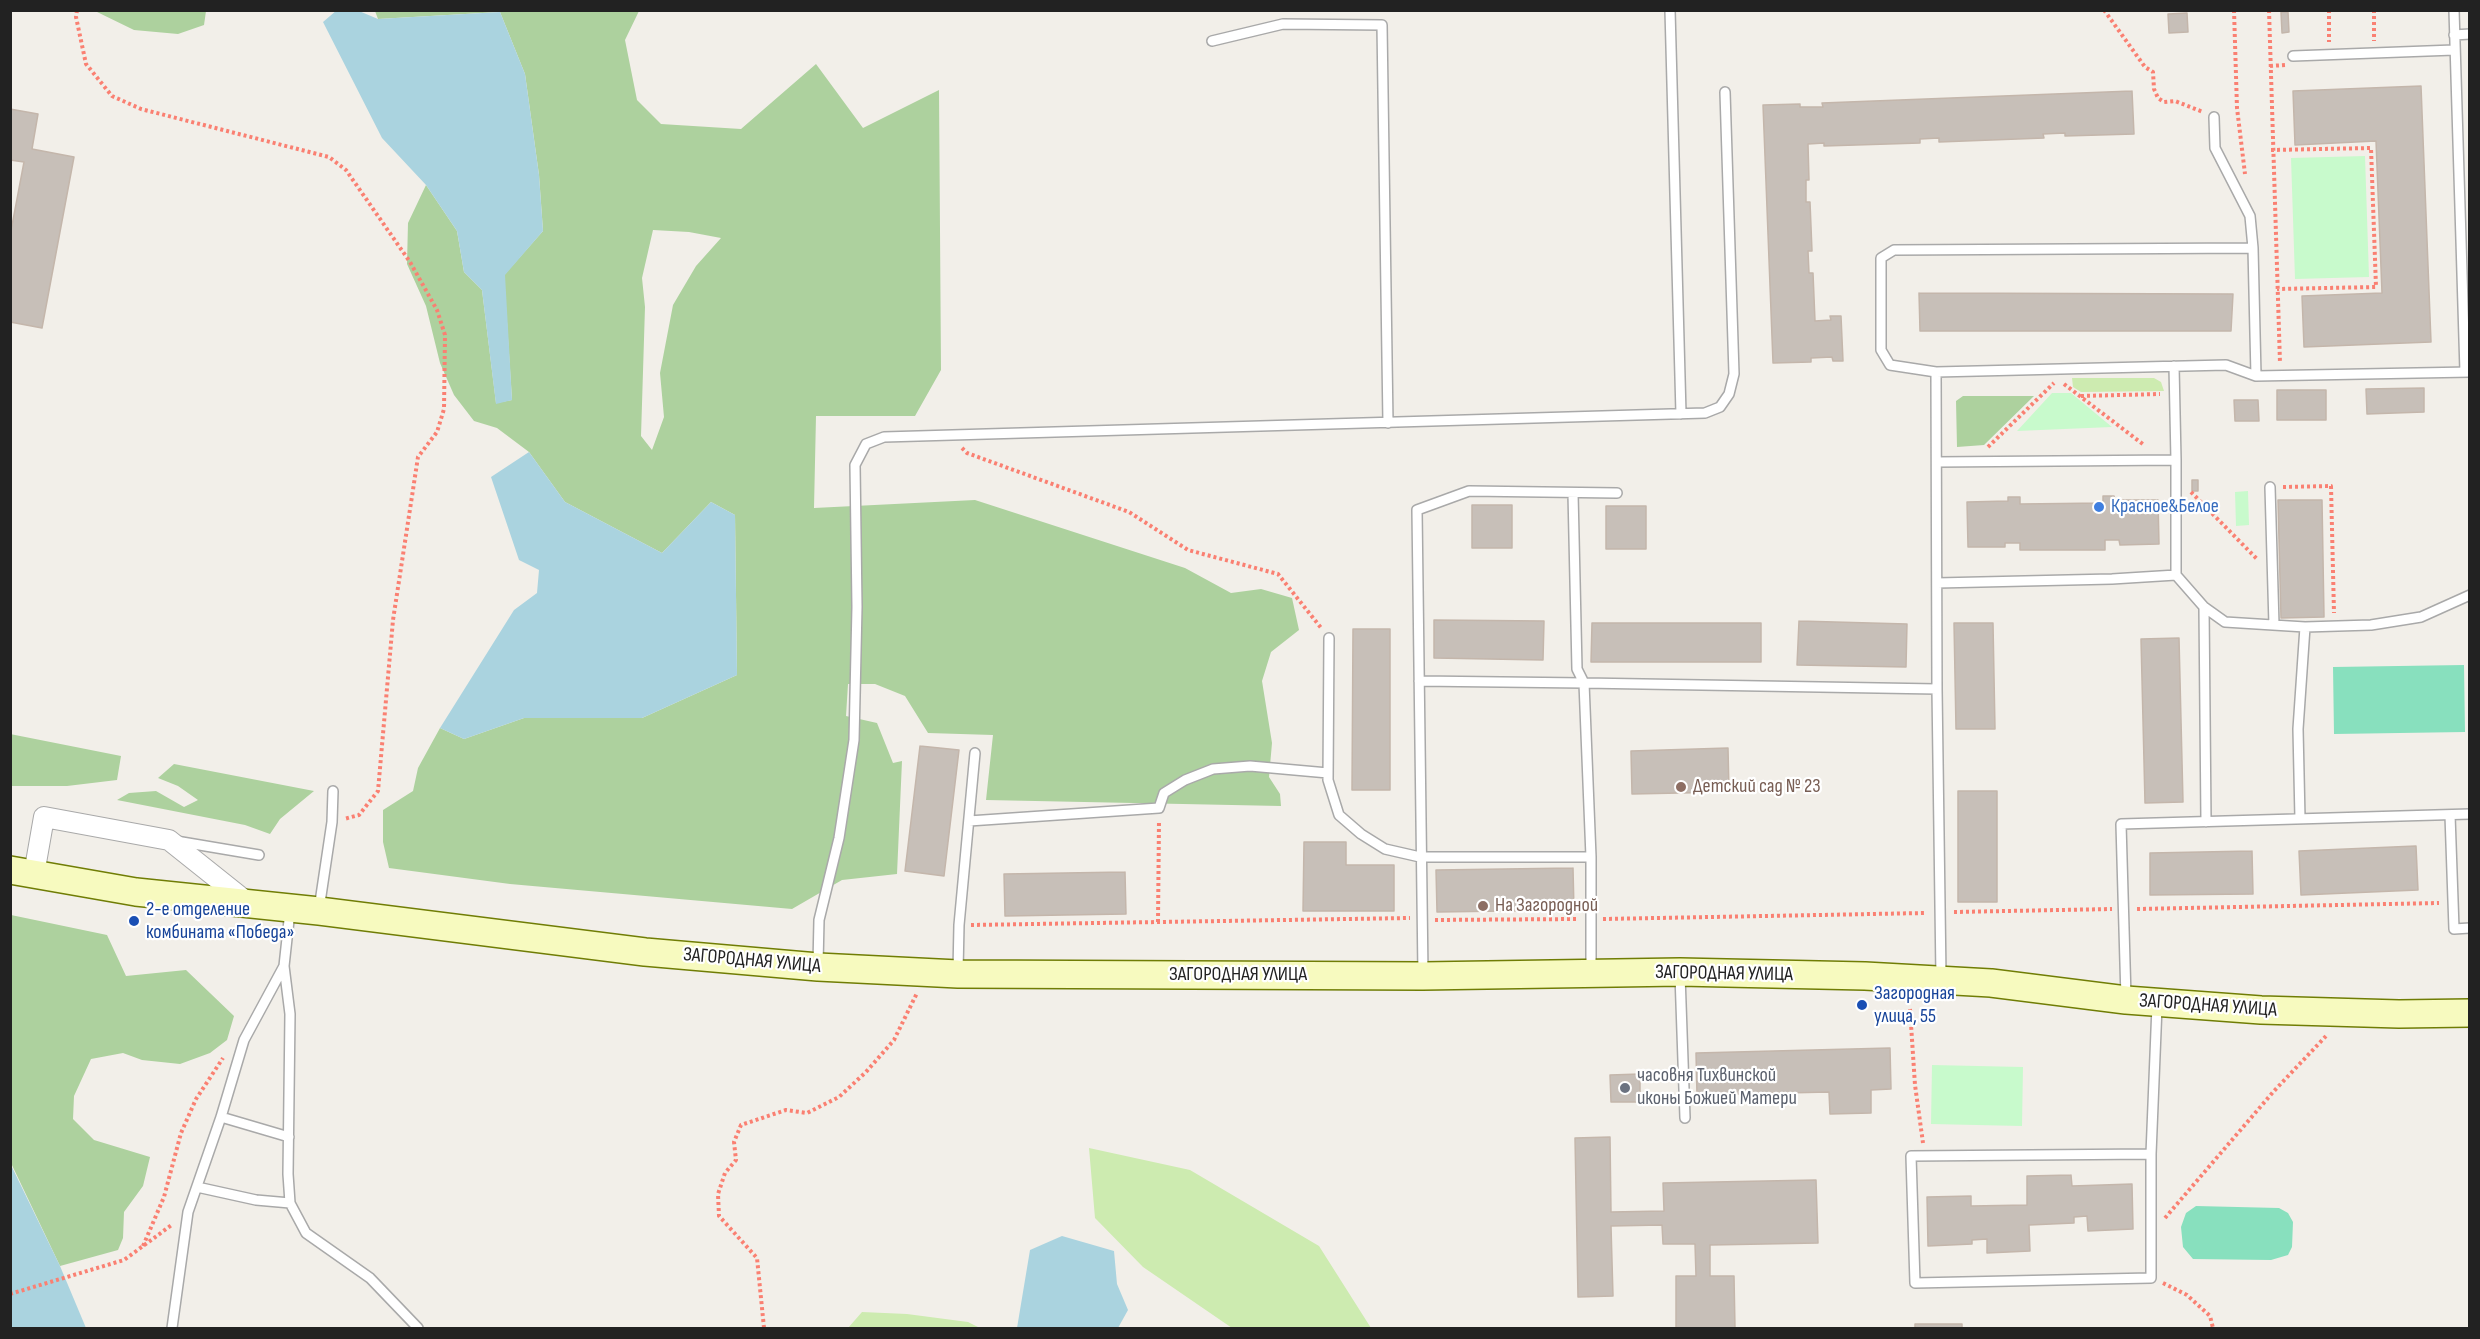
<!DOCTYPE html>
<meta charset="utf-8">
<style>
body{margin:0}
#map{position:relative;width:2480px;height:1339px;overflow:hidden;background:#f2efe9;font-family:"Sofia Sans Condensed",sans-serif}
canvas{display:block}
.frame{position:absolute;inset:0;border:12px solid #222;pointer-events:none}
</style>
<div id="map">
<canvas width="2480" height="1339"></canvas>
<div class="frame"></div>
</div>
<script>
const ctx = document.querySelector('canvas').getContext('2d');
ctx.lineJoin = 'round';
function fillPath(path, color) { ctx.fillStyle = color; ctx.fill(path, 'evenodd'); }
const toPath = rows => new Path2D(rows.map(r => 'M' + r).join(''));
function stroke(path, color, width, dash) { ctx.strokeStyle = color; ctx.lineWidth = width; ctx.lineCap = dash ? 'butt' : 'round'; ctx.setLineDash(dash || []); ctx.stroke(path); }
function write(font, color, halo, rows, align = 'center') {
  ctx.font = font + ' "Sofia Sans Condensed",sans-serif'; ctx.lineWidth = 4.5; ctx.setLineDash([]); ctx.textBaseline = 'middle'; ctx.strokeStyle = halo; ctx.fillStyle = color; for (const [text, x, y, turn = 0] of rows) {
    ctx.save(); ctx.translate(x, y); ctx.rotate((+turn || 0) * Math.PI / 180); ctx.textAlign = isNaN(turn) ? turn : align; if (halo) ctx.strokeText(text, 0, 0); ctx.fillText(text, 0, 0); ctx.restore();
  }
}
const grass = toPath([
 [2072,378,2154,378,2161,382,2164,391,2081,392,2073,387],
 [1089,1148,1190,1170,1319,1246,1371,1328,1232,1328,1143,1267,1095,1218],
 [862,1312,907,1314,968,1322,980,1328,848,1328]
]);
const forest = toPath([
 [95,11,206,10,206,11,204,25,178,34,134,30],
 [375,11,639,11,625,40,637,100,661,124,741,129,816,64,863,128,939,90,941,370,915,416,816,416,814,508,975,500,1185,568,1231,593,1261,589,1292,598,1299,630,1271,652,1262,681,1272,743,1269,777,1280,794,1281,806,986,800,993,735,928,733,905,696,875,684,848,684,846,716,877,723,893,763,902,761,897,874,842,880,792,909,510,884,389,868,383,842,383,810,413,791,418,768,440,728,464,739,524,718,642,718,737,675,735,515,711,502,662,553,565,502,529,452,497,428,474,421,454,395,440,363,426,306,407,264,408,223,426,185,457,231,464,272,482,290,496,403,512,400,504,275,543,231,539,175,525,74,500,12,378,19],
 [653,230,689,232,721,238,696,266,673,305,660,373,664,417,652,450,641,436,645,307,642,278],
 [1963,396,2034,396,1984,445,1957,447,1956,401],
 [10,734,121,756,117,780,67,786,11,786],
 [174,764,314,791,280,819,270,834,245,825,117,800,129,793,156,791,184,807,198,800,178,786,158,778],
 [11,915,107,935,126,976,186,970,234,1016,227,1040,210,1053,180,1064,142,1060,123,1053,91,1059,74,1096,73,1119,94,1140,150,1157,143,1186,124,1212,123,1238,118,1250,60,1266,11,1163]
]);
const park = toPath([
 [2365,156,2369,277,2295,279,2291,158],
 [2052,393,2071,393,2112,427,2017,431],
 [2248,491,2249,525,2236,526,2235,492],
 [1932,1065,2023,1067,2022,1126,1931,1124]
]);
const pitch = toPath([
 [2464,665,2465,732,2334,734,2333,667],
 [2196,1206,2279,1208,2288,1213,2293,1222,2292,1247,2288,1255,2271,1260,2193,1259,2183,1247,2181,1227,2186,1213]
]);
const water = toPath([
 [337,10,359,11,378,19,500,12,525,74,539,175,543,231,505,275,512,400,496,404,482,290,464,272,457,231,426,185,382,138,323,22],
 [529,452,565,502,662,553,711,502,735,515,737,675,642,718,524,718,464,739,440,728,514,610,537,593,539,570,519,560,491,477],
 [10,1163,60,1266,86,1328,11,1328],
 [1062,1236,1114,1251,1117,1284,1128,1310,1118,1328,1017,1328,1030,1250]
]);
const building = toPath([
 [2281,12,2288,12,2289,32,2282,33,2281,12],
 [2187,13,2188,32,2169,33,2168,14,2187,13],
 [2421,86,2431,342,2304,347,2302,296,2382,293,2376,141,2295,145,2293,91,2421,86],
 [2132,91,2134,134,2065,136,2065,133,2043,134,2044,138,1939,142,1939,138,1920,139,1920,143,1824,146,1824,143,1808,144,1809,180,1806,180,1806,202,1810,202,1812,251,1808,251,1809,273,1813,273,1815,321,1831,320,1830,316,1841,316,1843,361,1833,361,1832,357,1811,358,1811,362,1773,363,1763,105,1800,104,1800,107,1823,107,1822,103,2132,91],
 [10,109,38,114,32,149,74,157,42,328,10,322,10,236,24,162,10,160,10,109],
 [1919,293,2233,294,2231,331,1920,331,1919,293],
 [2424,388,2424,412,2367,414,2366,389,2424,388],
 [2277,390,2326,390,2326,420,2277,420,2277,390],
 [2234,400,2258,400,2259,421,2235,421,2234,400],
 [2192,480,2198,480,2198,491,2192,491,2192,480],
 [2103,496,2114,496,2115,500,2158,500,2159,544,2120,545,2119,540,2105,540,2105,550,2020,550,2020,543,2005,543,2005,547,1968,547,1967,502,2008,501,2008,497,2020,497,2020,504,2103,503,2103,496],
 [2278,500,2322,500,2324,617,2281,618,2278,500],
 [1472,505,1512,505,1512,548,1472,548,1472,505],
 [1606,506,1646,506,1646,549,1606,549,1606,506],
 [1434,620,1544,621,1543,660,1434,658,1434,620],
 [1799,621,1907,624,1906,667,1797,665,1799,621],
 [1592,623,1761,623,1761,662,1591,662,1592,623],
 [1954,623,1993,623,1995,729,1956,729,1954,623],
 [1353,629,1390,629,1390,790,1352,790,1353,629],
 [2179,638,2183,802,2145,803,2141,639,2179,638],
 [920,746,959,750,944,876,905,871,920,746],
 [1728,748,1729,792,1632,794,1631,751,1728,748],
 [1958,791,1997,791,1997,902,1958,902,1958,791],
 [1304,842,1346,842,1346,865,1394,865,1394,911,1303,911,1304,842],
 [2416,846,2418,890,2301,895,2299,851,2416,846],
 [2252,851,2253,894,2150,895,2150,853,2252,851],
 [1573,868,1574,910,1437,912,1436,870,1573,868],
 [1125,872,1126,914,1005,916,1004,874,1125,872],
 [1890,1048,1891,1089,1871,1090,1871,1113,1830,1114,1829,1092,1697,1095,1696,1053,1890,1048],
 [1640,1074,1640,1102,1611,1102,1610,1075,1640,1074],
 [1610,1137,1611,1212,1664,1211,1663,1183,1816,1180,1818,1243,1710,1245,1710,1276,1734,1276,1735,1328,1676,1328,1676,1276,1696,1276,1695,1244,1663,1244,1662,1225,1611,1226,1613,1296,1578,1297,1575,1138,1610,1137],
 [2071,1175,2072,1186,2132,1184,2133,1229,2088,1231,2087,1216,2074,1217,2074,1223,2029,1225,2030,1251,1987,1253,1987,1239,1972,1240,1972,1244,1928,1246,1927,1197,1971,1196,1971,1206,2027,1205,2027,1176,2071,1175],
 [1915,1324,1962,1324,1962,1328,1915,1328,1915,1324]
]);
const path = toPath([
 [77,10,76,17,86,64,112,96,141,109,329,157,346,170,410,262,437,310,445,335,444,409,437,432,418,457,393,620,378,791,359,815,344,819],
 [2104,10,2145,67,2153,72,2154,89,2158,98,2164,102,2175,101,2203,112],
 [2234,10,2237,108,2245,174],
 [2269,10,2280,363],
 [2329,10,2329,42],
 [2374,10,2374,41],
 [2270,66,2285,65],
 [2271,150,2371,148,2376,287,2277,289],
 [2064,384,2144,445],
 [2081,396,2160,394],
 [1988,447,2054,383],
 [962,448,967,453,1129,512,1188,550,1278,574,1322,629],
 [2283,487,2331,486,2334,613],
 [2191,492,2257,559],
 [2137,909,2439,903],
 [1954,912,2112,909],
 [1603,919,1926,913],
 [1435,920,1578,919],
 [1158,922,1159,820],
 [971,925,1410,918],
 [1910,1009,1915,1085,1923,1143],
 [2165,1218,2274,1091,2327,1035],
 [143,1246,164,1197,181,1133,196,1099,223,1058],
 [2163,1283,2187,1295,2210,1316,2213,1328],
 [10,1294,124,1260,173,1224],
 [764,1328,757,1258,719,1216,718,1194,725,1173,736,1160,734,1142,741,1125,786,1110,807,1113,839,1097,866,1072,894,1040,917,993]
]);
const lane = toPath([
 [1670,10,1681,414],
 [2454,10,2465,372],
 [2454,35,2470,34],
 [1212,41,1283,24,1382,25,1388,423],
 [2293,56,2454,50],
 [2214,117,2215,148,2250,216,2253,248],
 [1936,372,2226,365,2256,376,2470,372],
 [2176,460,2176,575,2204,607,2206,822],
 [1937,462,2176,460,2174,366],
 [2270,487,2274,625],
 [1573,493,1577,669,1584,683,1937,689,1941,977],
 [1937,583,2112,579,2176,575],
 [2204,607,2225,622,2305,627],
 [1329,638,1328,780,1339,815,1361,834,1385,849,1420,857,1591,857],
 [1419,681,1584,683,1591,857,1591,971],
 [1937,689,1936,372,1890,365,1881,350,1881,258,1894,250,2253,248,2256,376],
 [2450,815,2454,929,2470,928],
 [2300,819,2298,729,2305,627,2371,625,2421,617,2470,595],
 [969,821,1159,808,1164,793,1185,780,1213,769,1250,766,1328,773],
 [176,841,259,855],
 [319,909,332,822,333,791],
 [290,911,284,966,290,1014,288,1174,290,1203,306,1233,370,1278,418,1328],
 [818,964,819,920,839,838,854,740,857,607,855,465,866,444,884,437,1705,413,1720,407,1729,394,1734,374,1725,92],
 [958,971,959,925,975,753],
 [1423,974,1417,510,1469,491,1617,493],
 [1680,975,1685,1118],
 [2126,998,2121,824,2470,814],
 [221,1117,289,1137],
 [2151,1154,1911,1156,1915,1283,2151,1278,2151,1154,2157,1006],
 [197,1187,256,1200,290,1203],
 [172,1328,188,1212,221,1117,244,1040,284,966]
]);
const street = toPath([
 [34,874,44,817,169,840,248,903]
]);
const secondary = toPath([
 [10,870,136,892,319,911,645,952,818,967,958,974,1423,976,1680,972,1865,976,1991,983,2126,1000,2261,1010,2399,1014,2470,1013]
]);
const markers = [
 [2099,507,6,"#3f7fe0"],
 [1681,787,6,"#8d6e63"],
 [1483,906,6,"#8d6e63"],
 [134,921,6,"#1a4fb4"],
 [1862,1005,6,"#1a4fb4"],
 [1625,1088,6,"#6b7280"]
];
const shopNames = [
 ["Красное&Белое",2111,507]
];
const educationNames = [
 ["Детский сад № 23",1693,787],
 ["На Загородной",1495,906]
];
const transitNames = [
 ["2-е отделение",146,910],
 ["комбината «Победа»",146,933],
 ["Загородная",1874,994],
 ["улица, 55",1874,1017]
];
const streetNames = [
 ["ЗАГОРОДНАЯ УЛИЦА",752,961,5],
 ["ЗАГОРОДНАЯ УЛИЦА",1724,974,1],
 ["ЗАГОРОДНАЯ УЛИЦА",1238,975],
 ["ЗАГОРОДНАЯ УЛИЦА",2208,1006,4]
];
const worshipNames = [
 ["часовня Тихвинской",1637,1076],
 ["иконы Божией Матери",1637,1099]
];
fillPath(grass, '#cdebb0');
fillPath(forest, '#add19e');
fillPath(park, '#c8facc');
fillPath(pitch, '#88e0be');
fillPath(water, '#aad3df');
fillPath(building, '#c7bfb8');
stroke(building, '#c4b6ab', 1.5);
stroke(lane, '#a9a9a9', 12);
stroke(street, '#a9a9a9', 22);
stroke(secondary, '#707d05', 30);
stroke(path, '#fa8072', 4, [3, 3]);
stroke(lane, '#fff', 9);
stroke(street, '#fff', 20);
stroke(secondary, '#f7fabf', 27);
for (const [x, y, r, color] of markers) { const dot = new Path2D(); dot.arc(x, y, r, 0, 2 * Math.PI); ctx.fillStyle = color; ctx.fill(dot); stroke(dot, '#fff', 2); }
write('20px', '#366cbe', '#fff', shopNames, 'left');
write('20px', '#785e54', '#fff', educationNames, 'left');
write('20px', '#164399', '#fff', transitNames, 'left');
write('20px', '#222', '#fff', streetNames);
write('20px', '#5b616d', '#fff', worshipNames, 'left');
</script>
